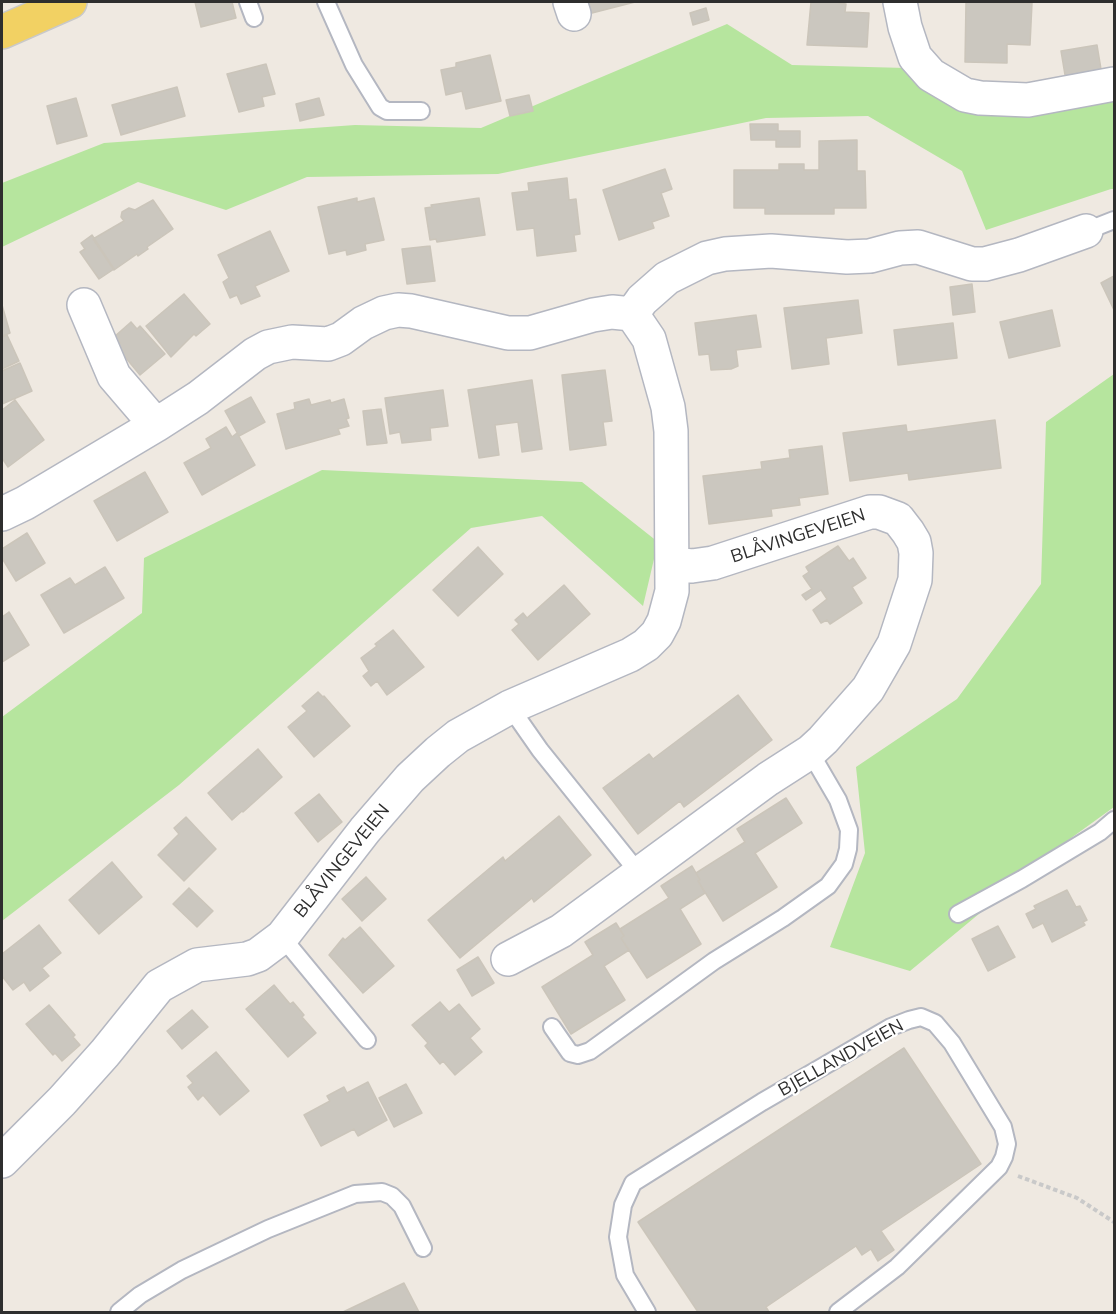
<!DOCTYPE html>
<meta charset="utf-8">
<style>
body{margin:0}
#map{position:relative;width:1116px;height:1314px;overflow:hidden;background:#efe9e1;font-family:Mulish,sans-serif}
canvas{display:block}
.frame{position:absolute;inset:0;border:3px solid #2e2e2e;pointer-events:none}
</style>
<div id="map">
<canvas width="1116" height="1314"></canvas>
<div class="frame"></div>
</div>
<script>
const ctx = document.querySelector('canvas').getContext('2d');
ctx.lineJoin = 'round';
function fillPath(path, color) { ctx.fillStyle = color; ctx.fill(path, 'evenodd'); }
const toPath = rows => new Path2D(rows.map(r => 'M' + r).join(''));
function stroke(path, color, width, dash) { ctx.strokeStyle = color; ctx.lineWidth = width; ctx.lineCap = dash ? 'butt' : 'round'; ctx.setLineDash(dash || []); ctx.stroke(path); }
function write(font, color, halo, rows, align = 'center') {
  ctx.font = font + ' Mulish,sans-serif'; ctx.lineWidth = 4.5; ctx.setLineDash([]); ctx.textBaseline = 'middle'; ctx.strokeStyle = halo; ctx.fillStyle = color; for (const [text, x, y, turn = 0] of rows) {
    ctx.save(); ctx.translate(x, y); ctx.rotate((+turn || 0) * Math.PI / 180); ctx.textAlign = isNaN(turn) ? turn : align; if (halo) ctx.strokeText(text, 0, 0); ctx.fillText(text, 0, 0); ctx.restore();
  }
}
const green = toPath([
 [727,24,792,65,906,68,972,114,1114,96,1114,189,1111,189,986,230,962,171,868,116,766,118,498,174,307,177,226,210,138,182,2,247,2,183,104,143,355,125,481,128],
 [1114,374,1114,807,1067,841,910,971,830,947,865,853,856,767,957,699,1041,584,1046,422],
 [322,470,582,482,658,542,643,606,542,516,471,528,179,785,2,921,2,717,142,613,144,558]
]);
const building = toPath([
 [195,2,232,2,236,18,201,27,195,2],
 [582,2,635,2,592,13,590,8,584,9,582,2],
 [811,2,838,2,839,3,846,4,845,12,869,13,867,47,807,45,811,2],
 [966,2,1032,3,1030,45,1007,44,1007,63,965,62,966,2],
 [706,8,709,20,693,25,690,13,706,8],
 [1097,45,1102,75,1066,81,1061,51,1097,45],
 [490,55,501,101,466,109,462,91,446,95,441,70,456,67,456,63,490,55],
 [266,64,275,94,262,97,264,106,239,112,227,74,266,64],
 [177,87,185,116,121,135,112,105,177,87],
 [529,95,533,111,510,116,506,100,529,95],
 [76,98,87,136,57,144,47,106,76,98],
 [319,98,324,115,300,121,296,104,319,98],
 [750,124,778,124,778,131,800,131,800,147,776,147,776,140,751,140,750,124],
 [857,140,857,171,865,171,866,208,834,208,834,214,765,214,765,208,734,208,734,170,779,170,779,164,804,164,804,170,819,170,819,141,857,140],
 [665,169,672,189,661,193,669,216,652,222,654,228,619,240,603,190,665,169],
 [567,178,569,200,576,199,580,234,574,235,576,251,537,256,534,228,517,230,512,193,529,191,528,183,567,178],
 [357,198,357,202,374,198,384,240,365,244,366,250,347,255,346,250,329,254,318,207,357,198],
 [479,198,485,235,437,242,436,239,430,240,425,208,432,207,431,205,479,198],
 [153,200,173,229,147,247,148,249,138,256,137,254,114,270,93,239,124,221,121,217,122,212,129,208,135,210,153,200],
 [270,231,289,271,255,286,260,296,241,304,237,295,230,298,223,282,229,278,218,255,270,231],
 [92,235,114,269,99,279,80,252,85,249,81,243,92,235],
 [430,246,435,281,407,284,402,249,430,246],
 [1114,276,1114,310,1101,283,1114,276],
 [972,284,975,312,953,315,950,287,972,284],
 [184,294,210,324,196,336,194,334,171,357,146,326,184,294],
 [858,300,862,333,826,338,829,364,792,369,784,308,858,300],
 [2,305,10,333,2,336,2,305],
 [1052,310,1060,346,1009,358,1000,322,1052,310],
 [756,315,761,347,736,350,738,366,731,369,711,370,709,354,699,355,695,323,756,315],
 [131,322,137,329,140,326,165,354,140,375,116,346,120,343,114,337,131,322],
 [953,323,957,358,898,365,894,330,953,323],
 [7,335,19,361,2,369,2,337,7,335],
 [20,363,32,391,2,404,2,371,20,363],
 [605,370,612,421,603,422,606,445,570,450,562,375,605,370],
 [532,380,542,449,522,452,518,422,495,425,499,455,479,458,468,390,532,380],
 [443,390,448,426,430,428,431,440,402,443,400,432,390,434,385,398,443,390],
 [251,397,265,422,239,436,225,411,251,397],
 [309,399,311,405,330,400,331,403,344,399,349,418,346,419,349,426,338,429,340,434,286,449,277,414,295,409,294,403,309,399],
 [15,400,44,440,8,467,2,458,2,410,15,400],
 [381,409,387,443,367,445,363,411,381,409],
 [995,420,1001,468,909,480,908,473,850,481,843,433,906,425,907,432,995,420],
 [226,427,232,437,237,433,255,465,202,495,184,463,211,448,206,439,226,427],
 [822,446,828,494,799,498,800,505,771,509,772,516,709,524,703,476,762,469,761,462,790,458,789,450,822,446],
 [145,472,168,512,117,541,94,501,145,472],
 [27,533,45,563,16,581,2,558,2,549,27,533],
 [838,546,849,561,853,558,866,578,852,587,862,603,830,624,827,620,821,623,813,610,827,599,821,590,806,600,802,595,812,589,803,576,809,572,806,567,838,546],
 [478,547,503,574,458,616,433,590,478,547],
 [105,567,124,598,64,633,41,595,70,578,75,585,105,567],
 [564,585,590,614,538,660,512,630,519,624,515,620,523,613,527,618,564,585],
 [9,612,29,645,2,662,2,617,9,612],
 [393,630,424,667,387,695,377,681,371,686,363,676,369,671,361,658,377,646,375,644,393,630],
 [318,692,323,697,324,696,350,726,314,757,288,727,307,711,302,706,318,692],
 [738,695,772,740,684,807,680,801,638,834,603,788,649,754,653,759,738,695],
 [258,749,282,777,243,812,242,811,232,820,208,793,258,749],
 [319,794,342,822,318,842,295,813,319,794],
 [786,798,802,823,755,853,777,887,723,921,698,881,700,880,696,873,745,842,737,829,786,798],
 [559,816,591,855,534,902,532,898,460,958,428,920,503,857,505,861,559,816],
 [186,817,216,849,184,881,158,855,179,834,174,828,186,817],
 [112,862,142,897,99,934,69,900,112,862],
 [692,866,700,880,698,881,705,893,680,909,701,944,647,978,621,938,624,936,620,929,669,898,661,886,692,866],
 [366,877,386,899,362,921,342,899,366,877],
 [189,888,213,911,197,927,173,904,189,888],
 [1067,890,1076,907,1080,906,1087,920,1083,922,1085,925,1052,942,1043,923,1033,928,1026,914,1036,909,1034,906,1067,890],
 [616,923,624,936,621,938,629,950,604,966,625,1000,571,1034,542,987,593,955,585,942,616,923],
 [39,925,61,953,42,968,49,976,30,991,24,982,13,990,2,976,2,954,39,925],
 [998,926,1015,957,988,971,972,939,998,926],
 [360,927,394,966,363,993,329,955,343,938,345,940,360,927],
 [478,957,494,983,472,996,457,970,478,957],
 [274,985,290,1004,293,1002,304,1015,302,1017,316,1033,288,1057,246,1009,274,985],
 [440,1002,449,1012,459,1004,480,1029,470,1038,482,1052,455,1075,443,1061,440,1064,425,1046,428,1043,412,1025,440,1002],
 [49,1005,75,1035,73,1037,80,1045,62,1061,55,1053,53,1055,26,1024,49,1005],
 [192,1010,208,1027,182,1049,167,1031,192,1010],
 [904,1048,981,1164,881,1231,894,1250,878,1261,871,1249,862,1255,856,1246,766,1307,769,1312,698,1312,638,1222,904,1048],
 [216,1052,249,1091,220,1115,203,1095,198,1100,188,1087,193,1083,187,1076,216,1052],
 [368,1082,387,1120,358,1136,354,1129,321,1146,304,1115,330,1101,327,1096,344,1087,347,1093,368,1082],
 [406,1084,422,1113,394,1127,379,1098,406,1084],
 [404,1283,419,1312,343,1312,404,1283]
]);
const path = toPath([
 [1018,1176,1077,1198,1114,1222]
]);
const lane = toPath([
 [248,2,254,18],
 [326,2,354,65,380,107,387,111,421,111],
 [1086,231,1114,220],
 [510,707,540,750,638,872],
 [958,914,1022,879,1100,832,1114,820],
 [282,937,367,1040],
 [552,1027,570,1053,578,1055,590,1051,714,961,783,918,828,886,844,864,848,849,849,830,838,800,810,752],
 [119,1312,140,1295,182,1270,268,1229,355,1194,382,1192,392,1196,402,1206,423,1248],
 [647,1312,625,1275,618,1237,623,1205,633,1183,762,1102,891,1027,909,1020,921,1017,935,1023,952,1043,1003,1127,1007,1144,1004,1157,999,1167,897,1267,838,1312]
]);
const street = toPath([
 [570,2,574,14],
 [900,2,905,27,915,57,931,75,965,95,980,98,1028,100,1114,84],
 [84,305,114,376,156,425],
 [632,314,642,300,667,278,707,258,725,254,771,251,847,257,870,256,900,248,918,247,972,264,985,264,1019,255,1086,231],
 [2,514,25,503,156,425,198,398,255,354,268,347,292,342,328,344,341,339,363,323,384,313,398,310,411,311,508,333,530,333,593,315,612,312,632,314],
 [508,959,561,931,768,779,810,752,823,740,868,689,894,644,915,580,916,553,914,542,908,532,898,519,879,512,870,512,713,563,692,566,673,564],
 [2,1161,62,1101,105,1053,159,986,197,965,247,959,258,955,282,937,365,830,410,778,438,752,458,736,510,707,630,655,646,645,657,634,664,621,672,591,671,431,668,407,649,339,632,314]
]);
const primary = toPath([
 [2,32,70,2]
]);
const streetNames = [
 ["BLÅVINGEVEIEN",798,536,-18],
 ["BLÅVINGEVEIEN",342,861,-51],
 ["BJELLANDVEIEN",841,1058,-29]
];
fillPath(green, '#b6e59e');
fillPath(building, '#cbc7bf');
stroke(building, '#cbc5ba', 1.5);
stroke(lane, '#b4b7c1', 20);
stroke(street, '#b4b7c1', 36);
stroke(primary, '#c9c9c9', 36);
stroke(path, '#c9c9c9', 4, [4.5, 3]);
stroke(lane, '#fff', 16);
stroke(street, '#fff', 33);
stroke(primary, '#f2d163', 33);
write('18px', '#2e2e2e', '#fff', streetNames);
</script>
